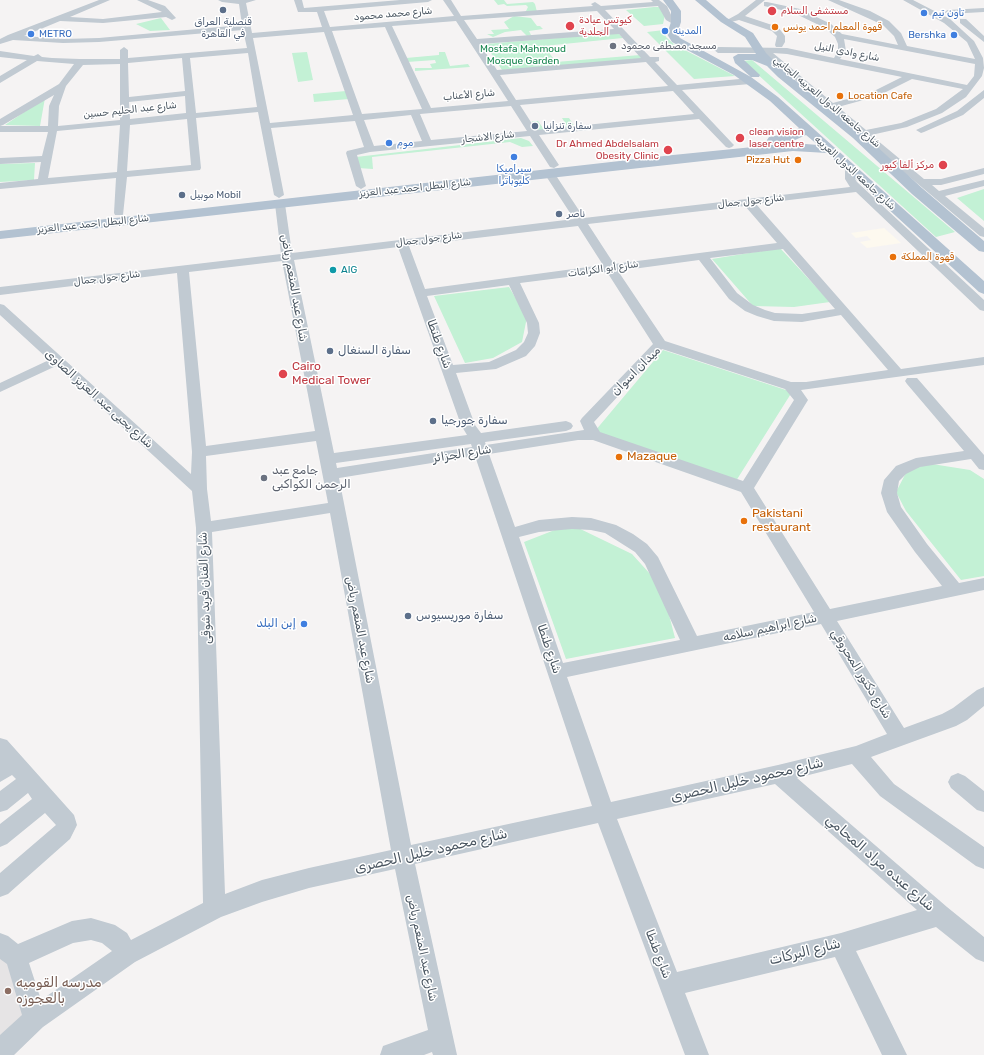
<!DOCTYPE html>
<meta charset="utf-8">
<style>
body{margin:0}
canvas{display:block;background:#f5f3f3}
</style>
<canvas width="984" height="1055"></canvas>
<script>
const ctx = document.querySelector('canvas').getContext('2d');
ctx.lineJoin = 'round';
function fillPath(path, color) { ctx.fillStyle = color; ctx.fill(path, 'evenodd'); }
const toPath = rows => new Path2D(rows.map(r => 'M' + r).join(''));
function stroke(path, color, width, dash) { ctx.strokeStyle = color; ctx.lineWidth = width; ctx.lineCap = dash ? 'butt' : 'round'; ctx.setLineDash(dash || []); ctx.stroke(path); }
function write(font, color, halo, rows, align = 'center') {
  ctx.font = font + ' Rubik,Vazirmatn,sans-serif'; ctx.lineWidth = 3; ctx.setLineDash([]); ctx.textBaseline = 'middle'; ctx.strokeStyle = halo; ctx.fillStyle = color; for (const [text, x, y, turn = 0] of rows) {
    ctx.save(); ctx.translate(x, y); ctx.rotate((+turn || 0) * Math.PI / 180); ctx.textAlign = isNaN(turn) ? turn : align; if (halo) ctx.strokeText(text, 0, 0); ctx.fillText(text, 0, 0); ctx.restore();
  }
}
const commercial = toPath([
 [884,228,901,243,867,248,860,242,871,240,867,236,856,238,851,233]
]);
const education = toPath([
 [0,955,8,963,25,1020,0,1044]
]);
const green = toPath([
 [494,0,504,0,507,4,533,2,535,4,537,12,525,13,528,7,526,5,507,6,504,4,498,5],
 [654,7,659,7,665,15,663,24,644,26,626,10],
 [514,16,531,18,537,26,540,26,543,29,529,31,531,35,527,36,521,30,505,32,493,37,487,34,494,34,491,30,509,29,504,22],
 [161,18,170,30,150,31,136,24],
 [664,30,666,37,675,45,735,76,694,79,647,32],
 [618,33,623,38,544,46,556,62,640,55,644,59,502,70,485,44],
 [307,52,313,80,298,82,292,53],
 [439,52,445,52,450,66,468,64,470,67,415,71,415,68,432,68,430,64,436,63,435,60,407,62,406,58,439,55],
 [752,60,955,232,936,237,743,61],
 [346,91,349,99,314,102,313,94],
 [45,98,40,126,5,125],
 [562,118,569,118,575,127,538,131,532,121,538,121,543,128,567,126],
 [521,138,529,141,533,146,522,147,510,142,372,157,373,169,358,168,356,157],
 [35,163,34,180,0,182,0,164],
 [984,189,984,221,957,198],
 [780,248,830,302,794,307,753,306,712,259],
 [509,287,527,317,522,342,493,358,465,363,434,296],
 [663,350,792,392,736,481,595,431],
 [932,464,970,470,984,479,984,576,961,580,906,511,896,492,908,469],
 [570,524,632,554,651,575,667,607,675,638,566,659,524,542]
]);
const minor = toPath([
 [99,0,110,0,70,17,103,19,162,12,137,0,148,0,165,6,176,18,172,20,166,17,103,23,60,21,24,36,63,39,99,38,242,25,239,4,222,2,218,0,256,0,246,3,252,33,322,27,317,12,298,12,294,0,302,0,304,8,400,0,432,0,428,2,324,11,330,27,454,16,443,0,451,0,461,16,593,6,591,4,595,2,601,6,653,2,651,0,659,0,667,6,672,17,679,20,679,24,673,24,666,20,658,6,605,10,650,57,659,57,659,61,655,62,677,85,750,78,754,81,750,84,682,90,732,143,734,145,732,147,729,148,726,147,699,119,539,135,559,165,554,168,550,167,530,136,370,152,357,155,366,186,361,189,356,186,346,153,347,151,364,147,355,121,271,128,284,195,279,198,274,195,258,112,196,118,201,168,200,170,127,177,123,215,115,215,114,213,116,178,0,189,0,183,38,179,41,162,0,164,0,158,42,156,48,132,0,132,0,126,48,126,49,106,54,95,3,125,0,126,0,119,59,84,74,64,37,61,0,83,0,76,27,60,0,57,0,51,34,56,38,54,42,57,52,58,80,59,120,59,120,50,124,47,128,50,128,58,247,48,243,30,99,42,63,43,13,40,0,44,0,39,8,35,99,0],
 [597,11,614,29,477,39,464,20,597,11],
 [456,21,490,73,508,101,431,108,392,26,456,21],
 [385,27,422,109,362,114,332,31,385,27],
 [324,32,353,115,270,123,253,38,324,32],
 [619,34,641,58,497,70,480,44,619,34],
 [248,53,257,107,196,113,190,58,248,53],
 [182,58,185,91,129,97,128,63,182,58],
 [646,62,668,86,516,100,500,75,646,62],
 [120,64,120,120,58,126,59,106,66,86,83,65,120,64],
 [673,91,694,114,536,130,520,105,673,91],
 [185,96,186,113,130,119,129,102,185,96],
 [511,106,527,131,431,140,420,114,511,106],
 [411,115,422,141,374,146,364,120,411,115],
 [187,119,191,165,127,171,130,125,187,119],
 [120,125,117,172,48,178,57,131,120,125],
 [756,0,765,0,745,16,778,27,785,36,785,42,782,47,776,47,775,45,777,36,772,31,739,20,731,22,727,20,738,14,756,0],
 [828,0,839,0,870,11,889,21,901,33,907,46,975,59,967,42,944,23,903,0,913,0,950,19,974,41,983,58,984,68,982,76,966,97,942,113,907,127,871,135,924,179,941,179,984,168,984,174,941,185,932,185,939,191,984,180,984,186,945,196,984,228,984,237,980,236,862,137,854,137,852,135,856,132,829,109,821,110,821,106,824,105,770,58,757,53,718,53,714,50,718,47,787,48,834,58,838,51,838,44,835,37,825,28,794,13,764,6,764,2,767,2,800,9,831,24,842,34,898,45,894,36,883,25,828,0],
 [844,39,975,64,974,76,967,85,840,59,846,51,844,39],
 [773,53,787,54,902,77,872,92,833,103,773,53],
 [912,79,963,89,936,109,901,123,866,130,838,107,878,96,912,79],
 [984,8,984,12,948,14,944,12,948,10,984,8],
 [960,19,966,19,984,36,984,42,960,23,960,19],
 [984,90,984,98,963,115,924,132,921,133,916,130,957,111,984,90],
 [850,166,855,169,855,179,857,182,984,300,984,311,980,310,856,192,756,204,901,369,984,357,984,365,801,390,808,400,754,488,830,609,942,586,915,552,887,512,881,493,884,480,896,466,916,458,964,451,907,384,905,381,907,378,917,378,984,455,984,470,979,469,971,459,920,467,906,474,899,481,897,493,901,507,927,544,959,583,984,578,984,590,837,621,904,728,942,714,953,708,977,690,984,687,984,706,967,720,956,726,871,757,894,784,984,847,984,869,976,866,880,796,852,764,797,778,947,907,984,937,984,962,976,959,936,927,856,951,907,1055,882,1055,835,957,685,993,709,1055,685,1055,598,823,415,864,457,1055,433,1055,432,1052,424,1055,380,1055,383,1046,428,1030,395,869,309,888,262,902,221,917,135,962,43,1027,14,1055,0,1055,0,1035,22,1015,7,964,0,959,0,933,8,936,18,944,72,921,91,918,115,925,127,933,131,940,203,903,196,528,192,491,56,366,0,392,0,383,49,360,0,315,0,304,4,305,191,474,192,452,177,273,0,295,0,287,281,254,275,204,280,201,285,204,292,253,574,219,544,173,549,170,553,171,584,218,850,187,845,179,845,169,850,166],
 [745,206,777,243,614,264,588,224,745,206],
 [578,226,603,265,425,289,409,246,578,226],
 [398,247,461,425,467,435,334,453,294,260,398,247],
 [783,249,835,309,802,314,775,313,765,310,753,305,737,293,710,258,783,249],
 [699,260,729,299,745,311,757,316,774,321,802,322,841,315,888,370,806,382,791,382,665,341,618,271,699,260],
 [282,261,315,431,206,446,189,272,282,261],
 [607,272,653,344,582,418,580,421,584,430,486,445,485,442,566,431,571,429,573,426,571,423,566,421,481,433,475,425,456,373,496,369,526,356,535,346,540,333,539,323,520,283,607,272],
 [509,285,527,323,528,333,524,342,516,350,489,362,453,365,427,296,509,285],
 [662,349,785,389,794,400,743,481,600,432,594,422,662,349],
 [578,440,593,440,741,492,814,612,697,636,658,557,647,544,633,534,616,525,591,518,572,517,539,520,515,527,489,454,578,440],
 [316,441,328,503,211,521,207,489,206,456,316,441],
 [471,444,472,447,337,468,336,463,471,444],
 [475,456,592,806,411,845,339,478,475,456],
 [330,513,391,850,309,868,262,880,225,894,212,532,330,513],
 [572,529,591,530,605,533,635,552,645,564,680,640,563,663,519,537,539,532,572,529],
 [821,624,887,734,856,746,778,765,611,802,567,677,821,624],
 [775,784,917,910,841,933,677,972,617,819,775,784],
 [91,940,102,943,112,951,41,1000,29,963,73,943,91,940],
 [0,738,7,740,74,815,77,825,70,839,8,894,0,897,0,873,56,825,45,813,7,844,0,847,0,824,32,799,28,793,7,810,0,812,0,791,16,779,12,775,0,782,0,738],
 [958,773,965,776,984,791,984,812,977,810,951,788,948,782,951,776,958,773]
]);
const major = toPath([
 [663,0,673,0,681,11,681,22,677,34,680,38,751,77,735,63,733,57,738,54,756,54,745,37,721,22,695,0,706,0,727,18,753,33,766,53,786,73,861,132,922,188,984,241,984,252,979,251,912,194,853,138,778,77,767,66,752,60,744,60,760,75,759,77,751,77,778,97,984,281,984,294,979,292,827,153,793,151,0,239,0,231,673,155,793,143,818,145,806,135,795,140,773,144,769,143,767,140,769,137,791,133,799,128,770,101,734,75,672,42,667,34,671,22,671,11,663,0]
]);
const markers = [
 [223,10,4,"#5c6f8a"],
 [772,11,5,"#e0444e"],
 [924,13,4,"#3f7fe0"],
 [570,26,5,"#e0444e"],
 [775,27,4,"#e8710a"],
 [665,31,4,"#3f7fe0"],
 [31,34,4,"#3f7fe0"],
 [954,35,4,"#3f7fe0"],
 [613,46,4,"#6b7280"],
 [840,96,4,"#e8710a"],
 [535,126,4,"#5c6f8a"],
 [740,138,5,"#e0444e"],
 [389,143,4,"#3f7fe0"],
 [668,150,5,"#e0444e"],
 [514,157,4,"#3f7fe0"],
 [798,160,4,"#e8710a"],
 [943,165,5,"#e0444e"],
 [182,195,4,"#5c6f8a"],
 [559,214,4,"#5c6f8a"],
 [893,257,4,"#e8710a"],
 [333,270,4,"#0f9aa8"],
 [330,351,4,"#5c6f8a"],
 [283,374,5,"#e0444e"],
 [433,421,4,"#5c6f8a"],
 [619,457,4,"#e8710a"],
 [264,478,4,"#6b7280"],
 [744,521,4,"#e8710a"],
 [408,616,4,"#5c6f8a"],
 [304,624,4,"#3f7fe0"],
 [8,991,4,"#8d6e63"]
];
const farHealthnames = [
 ["مستشفى السلام",781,11],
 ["كيوتس عيادة",579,20],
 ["الجلدية",579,32],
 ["clean vision",749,132],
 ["laser centre",749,144],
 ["Dr Ahmed Abdelsalam",659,144,"right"],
 ["Obesity Clinic",659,156,"right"],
 ["مركز ألفا كيور",934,165,"right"]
];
const farShopnames = [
 ["تاون تيم",932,13],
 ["المدينه",673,31],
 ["METRO",39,34],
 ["Bershka",946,35,"right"],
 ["موم",397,143],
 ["سيراميكا",514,169,"center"],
 ["كليوباترا",514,181,"center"]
];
const farStreetnames = [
 ["شارع محمد محمود",393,14,-5],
 ["شارع وادى النيل",847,52,11],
 ["شارع الأعناب",469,95,-5],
 ["شارع جامعه الدول العربيه الجانبي",827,102,40],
 ["شارع عبد الحليم حسين",130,110,-6],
 ["شارع الاشجار",488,137,-6],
 ["شارع جامعه الدول العربيه",855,173,42],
 ["شارع البطل احمد عبد العزيز",415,188,-6],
 ["شارع جول جمال",751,201,-6],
 ["شارع البطل احمد عبد العزيز",93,224,-6],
 ["شارع جول جمال",429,239,-7],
 ["شارع أبو الكرامات",603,269,-8],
 ["شارع جول جمال",107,278,-7]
];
const farServicenames = [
 ["قنصلية العراق",223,22,"center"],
 ["في القاهرة",223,34,"center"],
 ["سفارة تنزانيا",543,126],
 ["موبيل Mobil",190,195],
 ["ناصر",567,214]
];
const farFoodnames = [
 ["قهوة المعلم احمد يونس",783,27],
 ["Location Cafe",848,96],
 ["Pizza Hut",790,160,"right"],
 ["قهوة المملكة",901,257]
];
const farWorshipnames = [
 ["مسجد مصطفى محمود",621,46]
];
const farParknames = [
 ["Mostafa Mahmoud",523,49],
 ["Mosque Garden",523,61]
];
const farCulturenames = [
 ["AIG",341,270]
];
const streetNames = [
 ["شارع عبد المنعم رياض",294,288,80],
 ["شارع طنطا",439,344,70],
 ["ميدان اسوان",636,371,-45],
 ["شارع يحيى عبد العزيز الصاوى",99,399,42],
 ["شارع الجزائر",462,454,-9],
 ["شارع الفنان فريد شوقى",205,588,-92],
 ["شارع ابراهيم سلامه",770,628,-12],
 ["شارع عبد المنعم رياض",360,630,79],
 ["شارع طنطا",549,649,71],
 ["شارع دكتور المحروقي",861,674,58],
 ["شارع عبد المنعم رياض",422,948,78],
 ["شارع طنطا",658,954,69]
];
const serviceNames = [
 ["سفارة السنغال",338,351],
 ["سفارة جورجيا",441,421],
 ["سفارة موريسيوس",416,616]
];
const healthNames = [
 ["Cairo",292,367],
 ["Medical Tower",292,381]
];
const foodNames = [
 ["Mazaque",627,457],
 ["Pakistani",752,514],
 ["restaurant",752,528]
];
const worshipNames = [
 ["جامع عبد",272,471],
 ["الرحمن الكواكبى",272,485]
];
const shopNames = [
 ["إبن البلد",296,624]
];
const nearStreetnames = [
 ["شارع محمود خليل الحصرى",747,780,-13],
 ["شارع محمود خليل الحصرى",431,851,-13],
 ["شارع عبده مراد المحامي",880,863,41],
 ["شارع البركات",805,952,-14]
];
const nearEducationnames = [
 ["مدرسه القوميه",16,983],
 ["بالعجوزه",16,999]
];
fillPath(commercial, '#fdf9ef');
fillPath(education, '#e6e4e5');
fillPath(green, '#c3f1d5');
fillPath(minor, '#c1cad2');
fillPath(major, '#b3c2d1');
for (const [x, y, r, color] of markers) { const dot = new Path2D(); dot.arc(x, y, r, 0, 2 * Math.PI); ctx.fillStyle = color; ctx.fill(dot); stroke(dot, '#fff', 1.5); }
write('10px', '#be3a42', '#fff', farHealthnames, 'left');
write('10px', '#366cbe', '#fff', farShopnames, 'left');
write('10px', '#4a5661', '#fff', farStreetnames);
write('10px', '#4e5e75', '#fff', farServicenames, 'left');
write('10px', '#c56008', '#fff', farFoodnames, 'left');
write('10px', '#5b616d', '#fff', farWorshipnames, 'left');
write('10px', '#17864f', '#fff', farParknames);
write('10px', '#0d838f', '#fff', farCulturenames, 'left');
write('12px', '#4a5661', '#fff', streetNames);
write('12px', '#4e5e75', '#fff', serviceNames, 'left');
write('12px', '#be3a42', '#fff', healthNames, 'left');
write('12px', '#c56008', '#fff', foodNames, 'left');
write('12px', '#5b616d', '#fff', worshipNames, 'left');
write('12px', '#366cbe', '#fff', shopNames, 'right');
write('14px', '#4a5661', '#fff', nearStreetnames);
write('14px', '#785e54', '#fff', nearEducationnames, 'left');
</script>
